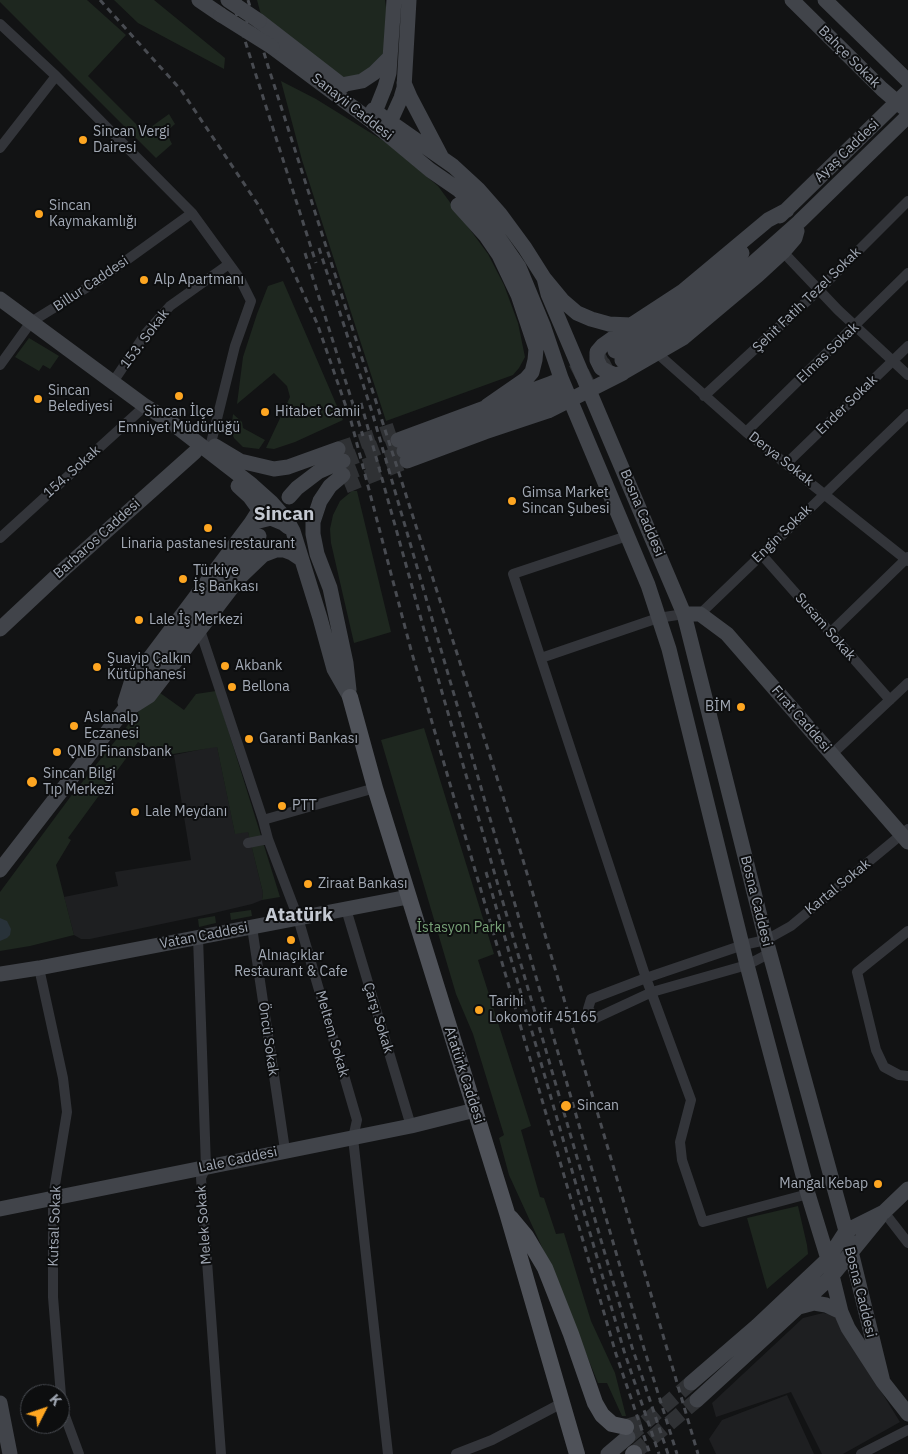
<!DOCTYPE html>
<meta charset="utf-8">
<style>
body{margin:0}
#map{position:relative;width:908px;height:1454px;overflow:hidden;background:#121314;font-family:"IBM Plex Sans",sans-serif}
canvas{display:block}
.north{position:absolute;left:20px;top:1384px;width:50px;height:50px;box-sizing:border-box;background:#0d0e0f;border:1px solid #494c52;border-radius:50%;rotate:49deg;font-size:14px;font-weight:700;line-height:20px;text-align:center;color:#a3aab6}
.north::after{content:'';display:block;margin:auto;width:18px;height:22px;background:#fea621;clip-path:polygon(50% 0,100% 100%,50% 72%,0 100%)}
</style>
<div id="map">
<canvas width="908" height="1454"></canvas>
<div class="north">K</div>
</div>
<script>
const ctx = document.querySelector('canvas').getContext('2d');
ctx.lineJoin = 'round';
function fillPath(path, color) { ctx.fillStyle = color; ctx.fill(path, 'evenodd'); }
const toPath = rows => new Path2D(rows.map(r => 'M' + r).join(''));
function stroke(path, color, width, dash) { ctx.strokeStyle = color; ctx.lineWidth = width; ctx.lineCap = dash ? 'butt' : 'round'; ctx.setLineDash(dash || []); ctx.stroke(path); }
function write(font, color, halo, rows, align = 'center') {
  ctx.font = font + ' "IBM Plex Sans",sans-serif'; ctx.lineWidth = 4; ctx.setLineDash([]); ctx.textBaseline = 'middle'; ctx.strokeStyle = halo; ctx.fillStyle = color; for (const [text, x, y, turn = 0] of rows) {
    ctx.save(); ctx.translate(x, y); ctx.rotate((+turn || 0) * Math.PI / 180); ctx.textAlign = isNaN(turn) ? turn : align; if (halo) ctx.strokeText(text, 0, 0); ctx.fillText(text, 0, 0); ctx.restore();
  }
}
const built = toPath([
 [217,746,235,833,248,831,263,893,262,900,252,904,214,913,90,939,81,939,74,935,64,897,118,886,115,872,191,860,174,755],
 [823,1313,834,1315,900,1422,843,1454,822,1454,791,1392,716,1417,712,1403,803,1318],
 [787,1395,814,1454,716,1454,709,1439,722,1420]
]);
const green = toPath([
 [0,0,87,0,126,35,88,76,144,132,169,114,175,124,166,132,172,144,156,158,0,2],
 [114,0,154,0,225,58,224,69,138,23],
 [257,0,385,0,389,29,383,55,371,72,348,83,264,26],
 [281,81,316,99,387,143,438,186,488,254,504,285,518,323,525,357,519,368,513,375,386,421,302,160],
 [283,281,343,420,295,442,274,449,266,448,290,397,287,386,274,373,237,404,243,357,257,314,268,286],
 [29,338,59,356,50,369,43,365,39,371,15,357],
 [233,414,242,422,243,428,265,440,259,449,243,447,234,438,231,431],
 [352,491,357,491,391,632,354,643,331,543,330,529,333,515,340,501],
 [156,690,184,710,196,694,216,691,280,897,262,900,263,893,248,832,235,834,217,747,167,755,164,759,138,742,68,838,71,840,56,865,74,935,30,946,0,951,0,892,71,796],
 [424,728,494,954,478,960,531,1126,521,1130,540,1197,544,1198,556,1234,564,1233,591,1321,615,1373,626,1416,622,1416,607,1383,598,1383,547,1258,509,1175,499,1138,504,1135,473,1034,456,994,381,740],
 [251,910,252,916,231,920,230,913],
 [215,916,216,923,199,927,198,919],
 [798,1206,807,1245,808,1254,767,1289,747,1218]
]);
const water = toPath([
 [0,918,7,921,11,929,10,935,7,938,0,941]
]);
const secondaryTunnel = toPath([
 [552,383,615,351],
 [558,393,622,360],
 [338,449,395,430],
 [343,461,398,440],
 [343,475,404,451],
 [345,486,407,461],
 [628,1437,691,1383],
 [634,1453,697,1400]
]);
const primaryTunnel = toPath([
 [626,1427,647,1421]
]);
const street = toPath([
 [0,24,56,76,192,213,240,279,251,301,235,346,211,443],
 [0,148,56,76],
 [783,252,838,310,908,375],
 [658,354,746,432,908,561],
 [0,365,31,322,99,280,192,213],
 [113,382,146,333,170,306,229,264],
 [704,396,820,289,908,201],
 [746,432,908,273],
 [786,464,908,346],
 [627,536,513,574,646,978,691,1100,680,1142,682,1160,703,1222,808,1194],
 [0,538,145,406],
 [761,554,890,700],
 [700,614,908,414],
 [200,630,263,820,268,839,298,918,357,1120,353,1138,388,1454],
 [830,633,908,557],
 [541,658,658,618,684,614],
 [831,755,908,683],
 [263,820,375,788],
 [248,843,268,839],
 [346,909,411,1126],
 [252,927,285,1150],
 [908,931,857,972,876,1050,884,1067,899,1075,908,1076],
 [198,937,206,1167,201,1178,221,1454],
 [770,953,747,965,652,992,596,1018,588,1009,591,999,646,978,743,945,766,940,791,926,908,829],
 [39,968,63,1078,67,1112,53,1197,53,1297,62,1408,79,1454],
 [884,1212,908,1243],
 [456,1454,492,1440,562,1403],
 [861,1454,908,1430]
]);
const secondary = toPath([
 [199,0,221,15],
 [792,0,882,89,904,108],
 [825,0,908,81],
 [259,21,343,86],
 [272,47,370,120,430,170,459,190,490,225,519,267,543,325,561,378,648,585,669,649,747,965,808,1194,828,1259,841,1312,848,1328,883,1382],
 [404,83,410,97,441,156],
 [341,85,362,81,374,73,390,57],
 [373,110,453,166,478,189,500,214,525,248,544,278,563,301,577,313,591,319,609,324,631,325,683,291,768,220,787,210],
 [370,119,375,112,385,87,389,73,394,0],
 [386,131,401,98,404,88,409,0],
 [458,205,486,236,499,255,518,295,536,349,535,360,532,372,526,379,487,406],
 [780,216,908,91],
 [544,278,548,294,684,614,766,940,846,1231,883,1382,908,1414],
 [0,299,145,406,168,420,252,485,271,502,287,520,293,531,320,618,334,669,350,697],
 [631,325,603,345,597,352,597,360,601,368,608,372,616,375,624,372,683,338,758,275,783,252,795,238,797,231],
 [615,351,664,320,689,302,742,253],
 [622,360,660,337,718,294,799,222,908,116],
 [398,440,552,383],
 [215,446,240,461,274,469,288,467,338,449],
 [404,451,558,393],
 [407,461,485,432,548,411,623,373],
 [343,475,330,486,320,501,313,522,313,534,317,554,330,588,346,663,349,690],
 [238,486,250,497,258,508,258,512,251,523],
 [289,497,297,488,318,472,343,461],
 [684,614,700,614,727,634,908,842],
 [0,629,64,569,195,452],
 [125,702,131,683,251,523,271,518,283,523,288,527],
 [130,708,149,696,240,577,263,555,276,550,284,550,292,553,301,559],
 [0,870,259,536],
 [0,974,39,968,408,897],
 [0,1209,411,1126,475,1110],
 [799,1307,814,1303,826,1305,841,1312],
 [691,1383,757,1326,828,1259,846,1231,884,1212,908,1189],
 [697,1400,831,1277,880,1217],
 [0,1403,10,1454],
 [608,1454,628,1437]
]);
const primary = toPath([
 [350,697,375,788,507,1213,577,1454],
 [511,1218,526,1236,545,1268,571,1334,595,1403,602,1415,612,1424,626,1427],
 [633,1454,634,1453]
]);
const rail = toPath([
 [100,0,181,90,257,203,288,260,317,323,351,421,411,650,616,1354,650,1454],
 [232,0,316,263],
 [240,0,247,24],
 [248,0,268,66,518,843,698,1454],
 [319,248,372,412,642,1342,677,1454],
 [305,253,363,436],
 [361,403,428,644,632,1347,668,1454],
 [486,872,624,1351,659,1454]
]);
const secondaryBridge = toPath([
 [228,0,259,21],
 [221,15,272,47]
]);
const markers = [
 [83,140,5,"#fea621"],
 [39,214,5,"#fea621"],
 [144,280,5,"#fea621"],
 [179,396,5,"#fea621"],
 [38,399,5,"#fea621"],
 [265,412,5,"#fea621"],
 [512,501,5,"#fea621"],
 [208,528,5,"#fea621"],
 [183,579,5,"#fea621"],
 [139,620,5,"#fea621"],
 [225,666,5,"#fea621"],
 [97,667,5,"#fea621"],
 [232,687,5,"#fea621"],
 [741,707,5,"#fea621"],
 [74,726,5,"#fea621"],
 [249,739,5,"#fea621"],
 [57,752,5,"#fea621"],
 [32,782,6,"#fea621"],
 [282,806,5,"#fea621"],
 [135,812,5,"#fea621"],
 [308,884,5,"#fea621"],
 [291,940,5,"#fea621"],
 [479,1010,5,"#fea621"],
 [566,1106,6,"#fea621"],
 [878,1184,5,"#fea621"]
];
const streetNames = [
 ["Bahçe Sokak",849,57,45],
 ["Sanayii Caddesi",352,107,38],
 ["Ayaş Caddesi",847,151,-44],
 ["Billur Caddesi",91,284,-34],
 ["Şehit Fatih Tezel Sokak",807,300,-44],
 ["153. Sokak",145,339,-53],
 ["Elmas Sokak",828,353,-44],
 ["Ender Sokak",847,405,-44],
 ["Derya Sokak",781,459,38],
 ["154. Sokak",72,472,-42],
 ["Bosna Caddesi",642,513,67],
 ["Engin Sokak",782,534,-44],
 ["Barbaros Caddesi",97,539,-42],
 ["Susam Sokak",825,627,49],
 ["Fırat Caddesi",801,719,49],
 ["Kartal Sokak",838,887,-39],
 ["Bosna Caddesi",756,901,76],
 ["Vatan Caddesi",204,936,-11],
 ["Çarşı Sokak",378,1018,73],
 ["Meltem Sokak",332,1034,74],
 ["Öncü Sokak",268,1039,82],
 ["Atatürk Caddesi",464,1075,72],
 ["Lale Caddesi",238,1160,-12],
 ["Melek Sokak",204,1225,-94],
 ["Kutsal Sokak",55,1226,-88],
 ["Bosna Caddesi",860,1292,76]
];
const poiNames = [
 ["Sincan Vergi",93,132],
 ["Dairesi",93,148],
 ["Sincan",49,206],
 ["Kaymakamlığı",49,222],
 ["Alp Apartmanı",154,280],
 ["Sincan",48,391],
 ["Belediyesi",48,407],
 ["Sincan İlçe",179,412,"center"],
 ["Emniyet Müdürlüğü",179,428,"center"],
 ["Hitabet Camii",275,412],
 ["Gimsa Market",522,493],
 ["Sincan Şubesi",522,509],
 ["Linaria pastanesi restaurant",208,544,"center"],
 ["Türkiye",193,571],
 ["İş Bankası",193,587],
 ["Lale İş Merkezi",149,620],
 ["Şuayip Çalkın",107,659],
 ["Kütüphanesi",107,675],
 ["Akbank",235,666],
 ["Bellona",242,687],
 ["BİM",731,707,"right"],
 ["Aslanalp",84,718],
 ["Eczanesi",84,734],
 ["Garanti Bankası",259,739],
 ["QNB Finansbank",67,752],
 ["Sincan Bilgi",43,774],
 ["Tıp Merkezi",43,790],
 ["PTT",292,806],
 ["Lale Meydanı",145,812],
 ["Ziraat Bankası",318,884],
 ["Alnıaçıklar",291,956,"center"],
 ["Restaurant & Cafe",291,972,"center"],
 ["Tarihi",489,1002],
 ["Lokomotif 45165",489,1018],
 ["Sincan",577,1106],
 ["Mangal Kebap",868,1184,"right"]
];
const parkNames = [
 ["İstasyon Parkı",461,928]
];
const districtNames = [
 ["Sincan",284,515],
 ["Atatürk",299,916]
];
fillPath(built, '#1e1f21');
fillPath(green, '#1e271f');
fillPath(water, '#283239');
stroke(secondaryTunnel, '#2f3134', 15, [15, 8]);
stroke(primaryTunnel, '#2f3134', 16, [16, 8]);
stroke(street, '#33353a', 10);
stroke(secondary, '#41444a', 15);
stroke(primary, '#4f5259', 16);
stroke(rail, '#484b51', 3, [6, 5]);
stroke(secondaryBridge, '#41444a', 15);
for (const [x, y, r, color] of markers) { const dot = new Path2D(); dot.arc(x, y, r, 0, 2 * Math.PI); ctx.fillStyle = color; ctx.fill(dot); stroke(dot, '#0d0e0f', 2); }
write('14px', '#a3aab6', '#0d0e0f', streetNames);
write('14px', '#a3aab6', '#0d0e0f', poiNames, 'left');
write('14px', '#78a278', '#0d0e0f', parkNames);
write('bold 19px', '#c4c9d2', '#0d0e0f', districtNames);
</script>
